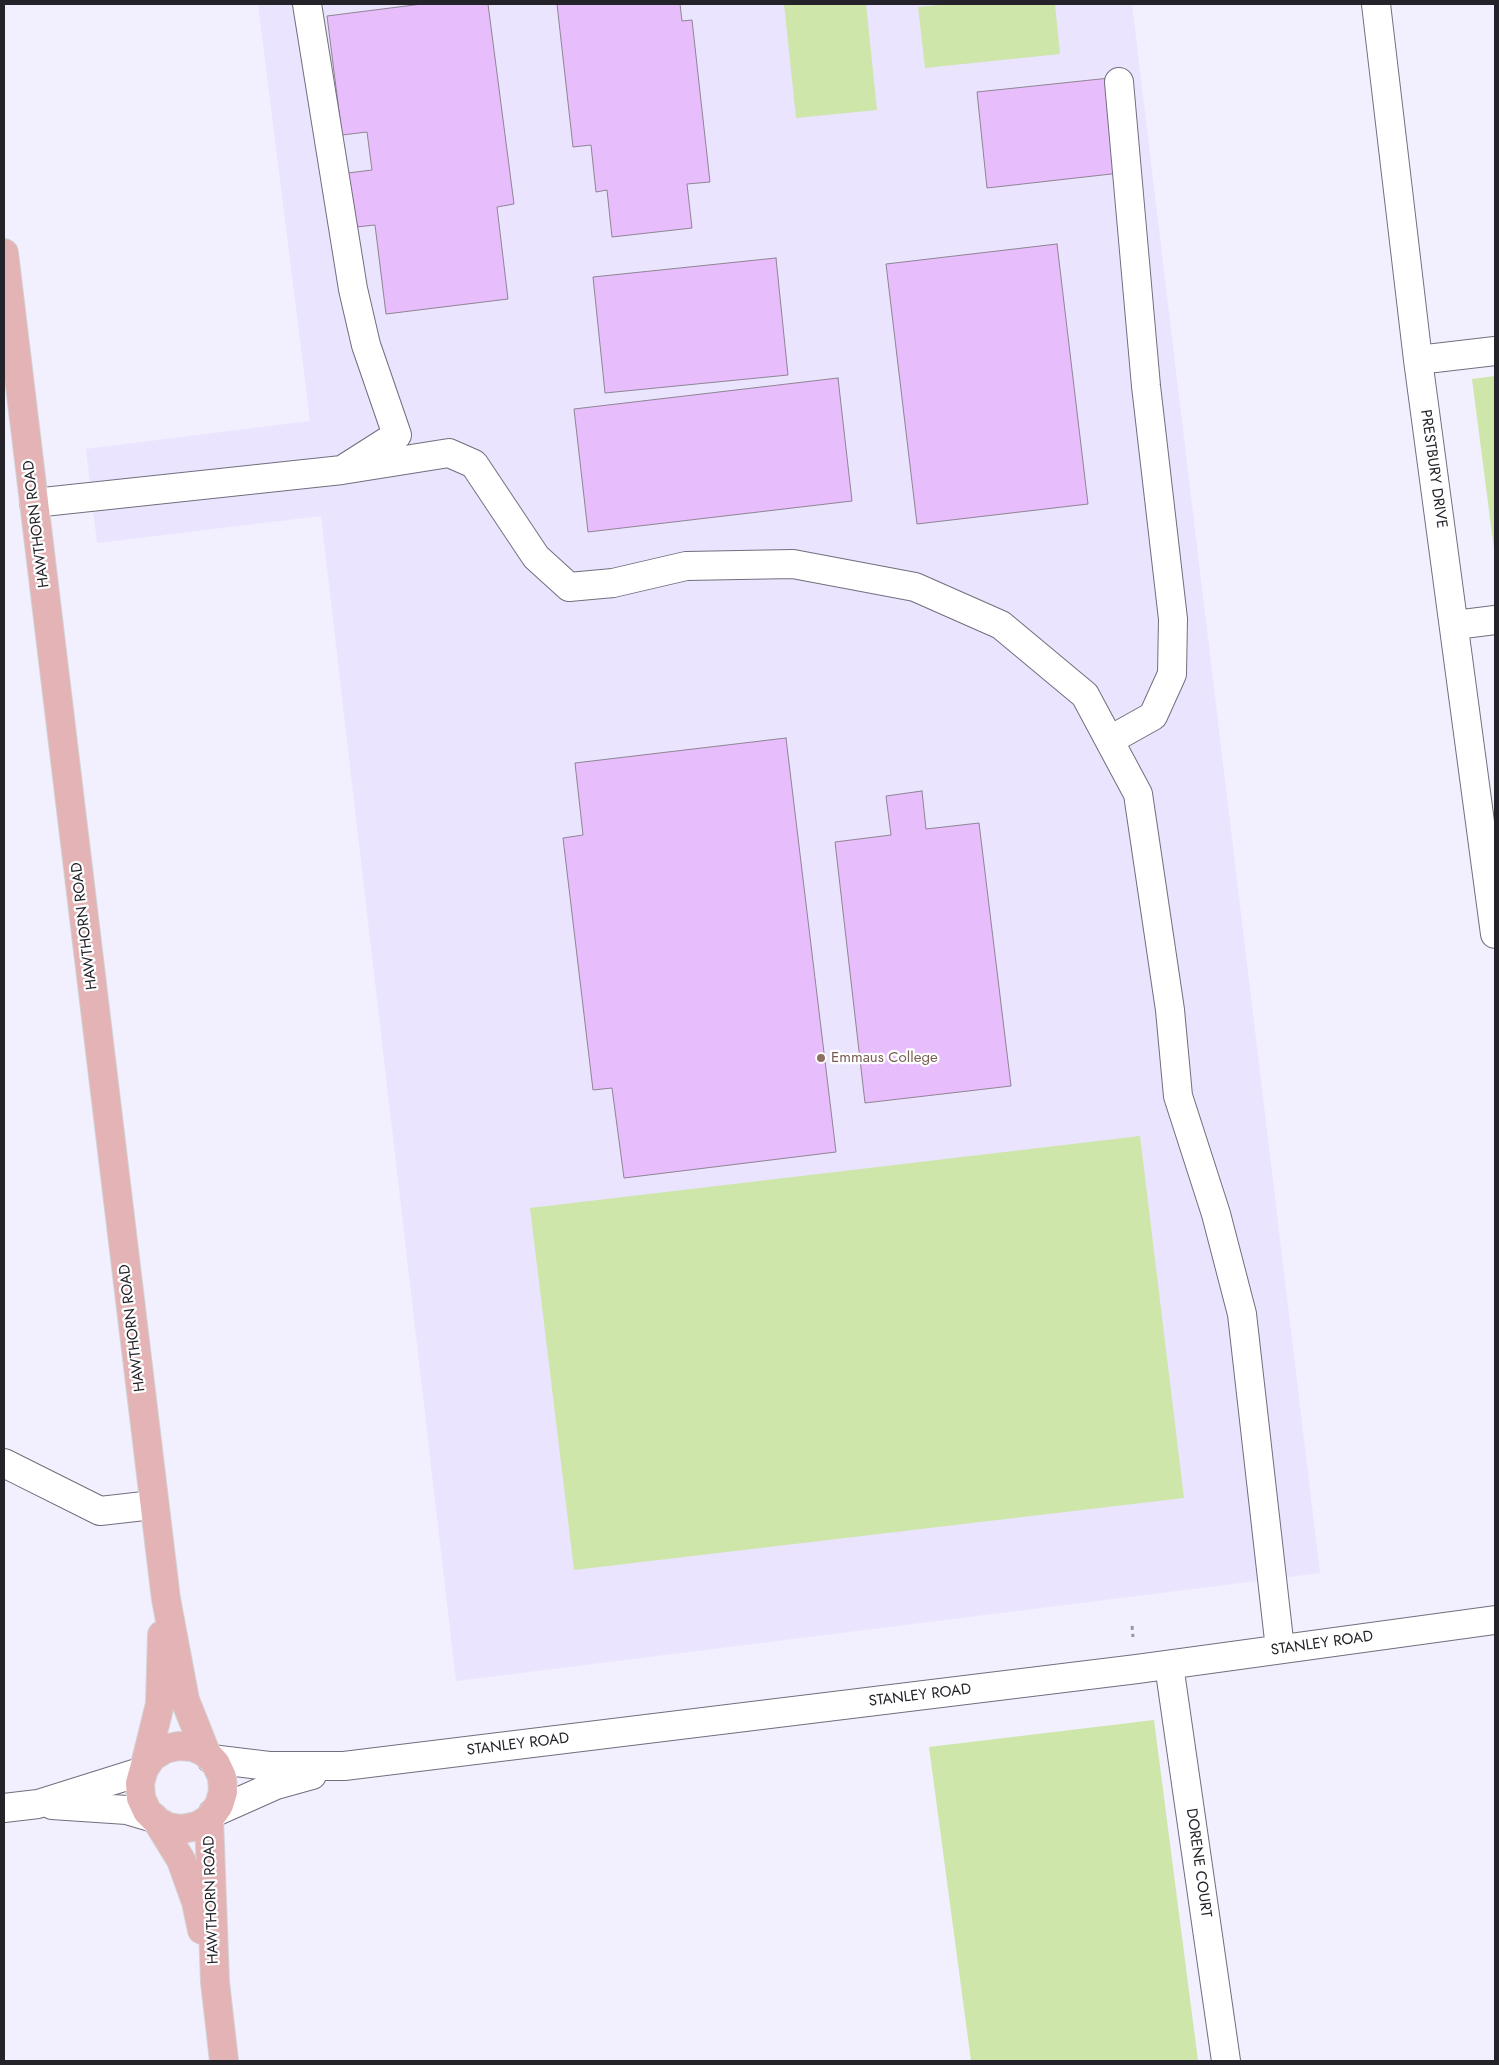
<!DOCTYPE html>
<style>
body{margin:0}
#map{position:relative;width:1499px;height:2065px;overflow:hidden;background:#f2effe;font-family:Jost,sans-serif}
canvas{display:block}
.frame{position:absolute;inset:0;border:5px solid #25232a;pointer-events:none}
</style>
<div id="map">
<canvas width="1499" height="2065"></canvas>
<div class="frame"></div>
</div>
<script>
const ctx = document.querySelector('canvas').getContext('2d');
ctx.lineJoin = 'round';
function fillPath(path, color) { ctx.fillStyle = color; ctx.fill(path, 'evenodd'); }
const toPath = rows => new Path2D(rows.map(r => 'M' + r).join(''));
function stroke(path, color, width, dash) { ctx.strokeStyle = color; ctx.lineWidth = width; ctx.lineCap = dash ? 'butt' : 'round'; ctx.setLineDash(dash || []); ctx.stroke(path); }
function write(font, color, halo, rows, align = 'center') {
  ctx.font = font + ' Jost,sans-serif'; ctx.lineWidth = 4.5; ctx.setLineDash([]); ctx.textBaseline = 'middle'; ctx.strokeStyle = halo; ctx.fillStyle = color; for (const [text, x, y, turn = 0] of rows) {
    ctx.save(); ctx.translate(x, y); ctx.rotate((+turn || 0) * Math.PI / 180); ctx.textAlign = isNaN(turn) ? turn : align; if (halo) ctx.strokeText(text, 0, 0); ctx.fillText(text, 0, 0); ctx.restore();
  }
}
const built = toPath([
 [258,4,1132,4,1320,1573,456,1681,321,516,97,543,86,449,310,421]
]);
const green = toPath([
 [784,4,866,4,877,110,796,118],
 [949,4,1055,4,1060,54,925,68,918,7],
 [1495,376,1495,557,1472,379],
 [1140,1136,1184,1498,574,1570,530,1208],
 [1154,1720,1198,2061,971,2061,929,1747]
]);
const building = toPath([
 [422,4,488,4,514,204,497,207,508,299,386,314,375,225,356,227,348,173,372,170,367,132,342,135,327,16,422,4],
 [557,4,680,4,682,21,692,20,710,182,687,184,692,228,612,237,607,190,596,192,591,145,573,147,557,4],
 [1110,78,1120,173,987,188,977,92,1110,78],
 [1057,244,1088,504,917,524,886,264,1057,244],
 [776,258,788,375,605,393,593,277,776,258],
 [838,378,852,501,588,532,574,409,838,378],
 [786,738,836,1152,624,1178,612,1088,593,1090,563,838,583,835,575,763,786,738],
 [922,791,926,829,979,823,1011,1086,865,1103,835,842,891,835,886,796,922,791]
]);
const path = toPath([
 [1132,1626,1133,1637]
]);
const minor = toPath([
 [1376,4,1418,360,1495,934],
 [1418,360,1495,351],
 [342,470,449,453,474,464,536,557,569,587,613,583,686,566,793,564,915,587,1001,625,1085,695,1138,794,1170,1010,1178,1096,1216,1214,1242,1314,1280,1649],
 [34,503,342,470,397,435,366,345,353,289,307,4],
 [1455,625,1495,620],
 [1110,740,1153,716,1172,674,1173,619,1146,386,1119,82],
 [4,1463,100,1511,153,1505],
 [1169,1665,1226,2061],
 [211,1759,269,1766,344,1766,1137,1669,1495,1620],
 [52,1805,127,1810,154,1818],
 [4,1808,38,1804,143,1771],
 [213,1813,276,1785,312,1775]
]);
const major = toPath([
 [4,253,166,1599,185,1700,206,1753,216,1764,222,1777,223,1792,219,1805,209,1819,197,1826,182,1829,168,1827,157,1821,147,1811,141,1798,140,1783,144,1769,152,1757,165,1749,178,1746,193,1747,206,1753],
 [144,1769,160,1704,162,1635],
 [209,1819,215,1982,224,2061],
 [157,1821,181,1860,196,1902,202,1930]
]);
const markers = [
 [821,1058,5,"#8d6e63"]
];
const streetNames = [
 ["PRESTBURY DRIVE",1433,469,82],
 ["HAWTHORN ROAD",37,524,-97],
 ["HAWTHORN ROAD",85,926,-97],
 ["HAWTHORN ROAD",133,1328,-97],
 ["STANLEY ROAD",1322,1644,-8],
 ["STANLEY ROAD",920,1696,-7],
 ["STANLEY ROAD",518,1745,-7],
 ["DORENE COURT",1198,1863,82],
 ["HAWTHORN ROAD",212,1900,-92]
];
const educationNames = [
 ["Emmaus College",831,1058]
];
fillPath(built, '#ebe4fe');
fillPath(green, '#cee6aa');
fillPath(building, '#e7bdfb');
stroke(building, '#8f8594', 1);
stroke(minor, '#726e7e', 30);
stroke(major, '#d3d3d4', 30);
stroke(path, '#9a97a3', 3, [4, 4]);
stroke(minor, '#fff', 28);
stroke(major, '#e3b3b5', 28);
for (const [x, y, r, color] of markers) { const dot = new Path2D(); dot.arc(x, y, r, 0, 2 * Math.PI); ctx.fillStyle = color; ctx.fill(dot); stroke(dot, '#fff', 2); }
write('15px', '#25232a', '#fff', streetNames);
write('15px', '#785e54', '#fff', educationNames, 'left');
</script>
